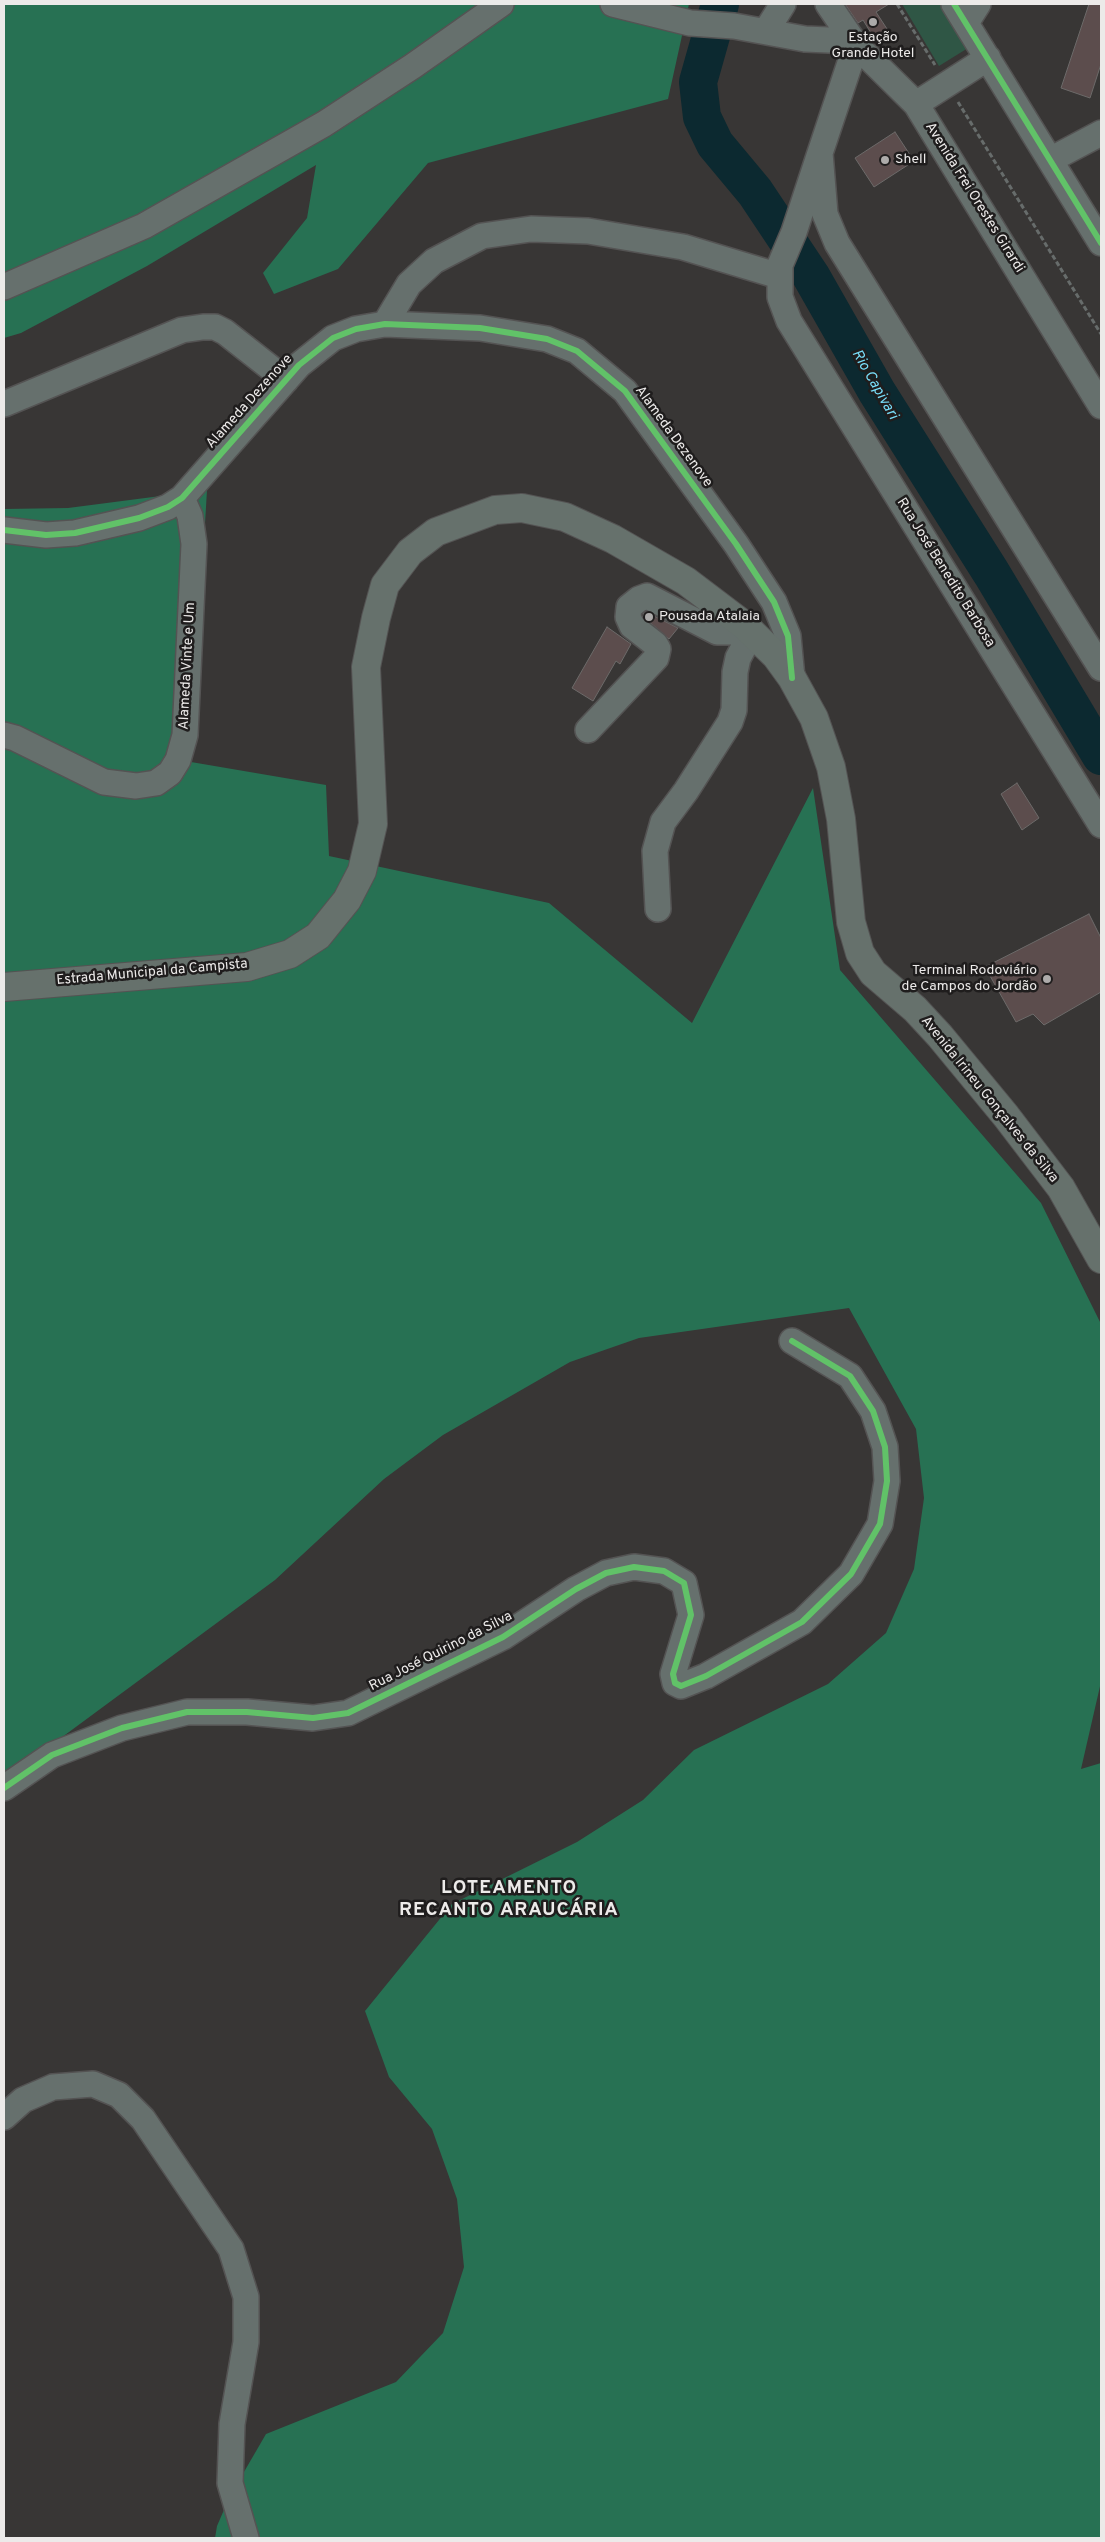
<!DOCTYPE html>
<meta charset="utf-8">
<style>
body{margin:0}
#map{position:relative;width:1105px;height:2542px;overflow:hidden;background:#383635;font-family:Overpass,sans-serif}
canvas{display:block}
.frame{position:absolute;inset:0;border:5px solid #eceae9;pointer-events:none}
</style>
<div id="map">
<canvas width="1105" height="2542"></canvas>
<div class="frame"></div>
</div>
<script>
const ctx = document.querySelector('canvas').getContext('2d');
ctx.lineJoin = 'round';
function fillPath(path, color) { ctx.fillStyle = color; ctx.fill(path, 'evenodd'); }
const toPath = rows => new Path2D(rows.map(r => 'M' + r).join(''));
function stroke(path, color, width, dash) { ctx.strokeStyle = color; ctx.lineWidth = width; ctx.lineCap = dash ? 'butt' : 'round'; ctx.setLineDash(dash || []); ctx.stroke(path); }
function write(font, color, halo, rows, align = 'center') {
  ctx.font = font + ' Overpass,sans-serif'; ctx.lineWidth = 5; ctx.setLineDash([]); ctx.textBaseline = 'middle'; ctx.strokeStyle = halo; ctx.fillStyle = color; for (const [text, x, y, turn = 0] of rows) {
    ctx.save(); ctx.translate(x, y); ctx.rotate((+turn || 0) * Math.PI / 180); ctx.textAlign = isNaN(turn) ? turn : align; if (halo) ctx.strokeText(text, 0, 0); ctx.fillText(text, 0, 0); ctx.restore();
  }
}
const green = toPath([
 [902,4,942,4,968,48,939,66]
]);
const forest = toPath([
 [4,4,689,4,668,99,428,163,338,269,274,294,263,273,307,218,316,165,147,266,21,333,4,338],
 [207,490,191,762,326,785,329,856,549,903,692,1023,813,788,840,970,1041,1203,1101,1324,1101,1682,1081,1769,1101,1763,1101,2538,215,2538,217,2526,230,2496,266,2434,396,2382,443,2333,464,2267,457,2199,432,2129,389,2077,365,2011,452,1904,577,1842,643,1800,694,1750,828,1684,886,1633,914,1569,924,1498,916,1429,849,1308,639,1338,570,1362,443,1435,384,1479,275,1580,4,1780,4,509,68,508]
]);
const river = toPath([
 [720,4,698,82,702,117,715,144,755,192,811,276,877,392,992,574,1101,756]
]);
const building = toPath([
 [845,4,889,4,876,12,889,32,876,41,863,20,858,23,845,4],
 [1089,4,1101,4,1101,64,1090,98,1061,88,1089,4],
 [895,132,914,161,874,187,855,158,895,132],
 [646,612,678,628,669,639,644,617,643,614,646,612],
 [607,627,631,644,620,664,616,661,593,701,572,688,607,627],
 [1017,783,1039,818,1022,830,1001,794,1017,783],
 [1089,914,1101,938,1101,992,1044,1025,1033,1014,1016,1022,985,967,1089,914]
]);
const path = toPath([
 [897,4,935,65],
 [958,102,1101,334]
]);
const minor = toPath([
 [613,4,690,23,734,26,805,39,852,41],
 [828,4,856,45,916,104,1101,406],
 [954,4,1101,243],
 [966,23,978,4],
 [766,31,783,4],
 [856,45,820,153,825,214,837,243,1101,668],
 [916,104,988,58],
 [820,153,794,232,780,265,780,297,789,321,1101,825],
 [1050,160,1101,133],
 [4,287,144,226,324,124,413,66,501,4],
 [385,324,409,284,434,261,482,236,531,229,588,231,683,247,779,276],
 [4,404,182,330,203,327,215,327,225,332,286,380],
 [4,530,46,535,75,533,139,518,168,507,182,498,299,365,333,338,356,329,385,324,480,328,547,339,577,351,625,391,736,544,774,602,788,636,792,678],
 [588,730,656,658,658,649,655,644,632,626,628,617,629,607,639,599,647,596,717,632,752,632,738,658,735,672,734,710,730,722,686,791,663,822,655,851,658,909],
 [4,735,15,738,104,782,136,786,156,783,170,773,178,760,185,735,194,544,190,516,182,498],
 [4,1788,52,1755,122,1728,187,1712,247,1712,313,1718,348,1713,503,1637,576,1589,606,1573,634,1567,664,1571,684,1583,691,1615,673,1674,675,1683,681,1686,706,1676,802,1622,851,1574,880,1524,887,1481,885,1447,873,1411,850,1376,792,1341],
 [4,2117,23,2100,53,2087,93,2084,119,2095,143,2119,231,2249,246,2297,246,2342,232,2424,230,2483,246,2538]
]);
const major = toPath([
 [4,987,247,967,290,954,318,936,347,900,362,871,373,824,366,667,376,618,385,585,410,552,436,532,495,510,522,508,565,517,613,539,686,581,744,625,776,656,792,678,814,718,831,767,841,819,851,922,860,953,873,973,915,1009,940,1036,1006,1116,1061,1188,1101,1259]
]);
const cycleway = toPath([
 [954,4,1101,243],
 [4,530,46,535,75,533,139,518,168,507,182,498,299,365,333,338,356,329,385,324,480,328,547,339,577,351,625,391,736,544,774,602,788,636,792,678],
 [4,1788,52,1755,122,1728,187,1712,247,1712,313,1718,348,1713,503,1637,576,1589,606,1573,634,1567,664,1571,684,1583,691,1615,673,1674,675,1683,681,1686,706,1676,802,1622,851,1574,880,1524,887,1481,885,1447,873,1411,850,1376,792,1341]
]);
const markers = [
 [873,22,5,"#adabaa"],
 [885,160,5,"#adabaa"],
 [649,617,5,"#adabaa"],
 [1047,979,5,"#adabaa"]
];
const poiNames = [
 ["Estação",873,38,"center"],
 ["Grande Hotel",873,54,"center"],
 ["Shell",895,160],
 ["Pousada Atalaia",659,617],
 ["Terminal Rodoviário",1037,971,"right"],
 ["de Campos do Jordão",1037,987,"right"]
];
const streetNames = [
 ["Avenida Frei Orestes Girardi",974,198,58],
 ["Alameda Dezenove",250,402,-48],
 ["Alameda Dezenove",673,437,54],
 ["Rua José Benedito Barbosa",945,573,58],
 ["Alameda Vinte e Um",188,666,-87],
 ["Estrada Municipal da Campista",152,973,-5],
 ["Avenida Irineu Gonçalves da Silva",989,1100,51],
 ["Rua José Quirino da Silva",441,1652,-27]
];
const waterNames = [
 ["Rio Capivari",874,385,60]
];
const districtNames = [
 ["LOTEAMENTO",509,1889],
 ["RECANTO ARAUCÁRIA",509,1911]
];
fillPath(green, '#2f5645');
fillPath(forest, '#277153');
stroke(river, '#0c2930', 38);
fillPath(building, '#5c4d4d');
stroke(building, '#6c6a69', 1);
stroke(minor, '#545353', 28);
stroke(major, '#545353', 30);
stroke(path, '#676c6b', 3, [5, 2.5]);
stroke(minor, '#66706d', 25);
stroke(major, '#66716c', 28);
stroke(cycleway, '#61c268', 6);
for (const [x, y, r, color] of markers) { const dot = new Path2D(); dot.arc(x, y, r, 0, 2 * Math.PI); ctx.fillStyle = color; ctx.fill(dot); stroke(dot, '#1f1d1d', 2); }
write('14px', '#eceae9', '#1f1d1d', poiNames, 'left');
write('14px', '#eceae9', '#1f1d1d', streetNames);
write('italic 15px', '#78ddf8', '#1f1d1d', waterNames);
ctx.letterSpacing = '1px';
write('bold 19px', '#eceae9', '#1f1d1d', districtNames);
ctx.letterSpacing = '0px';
</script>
